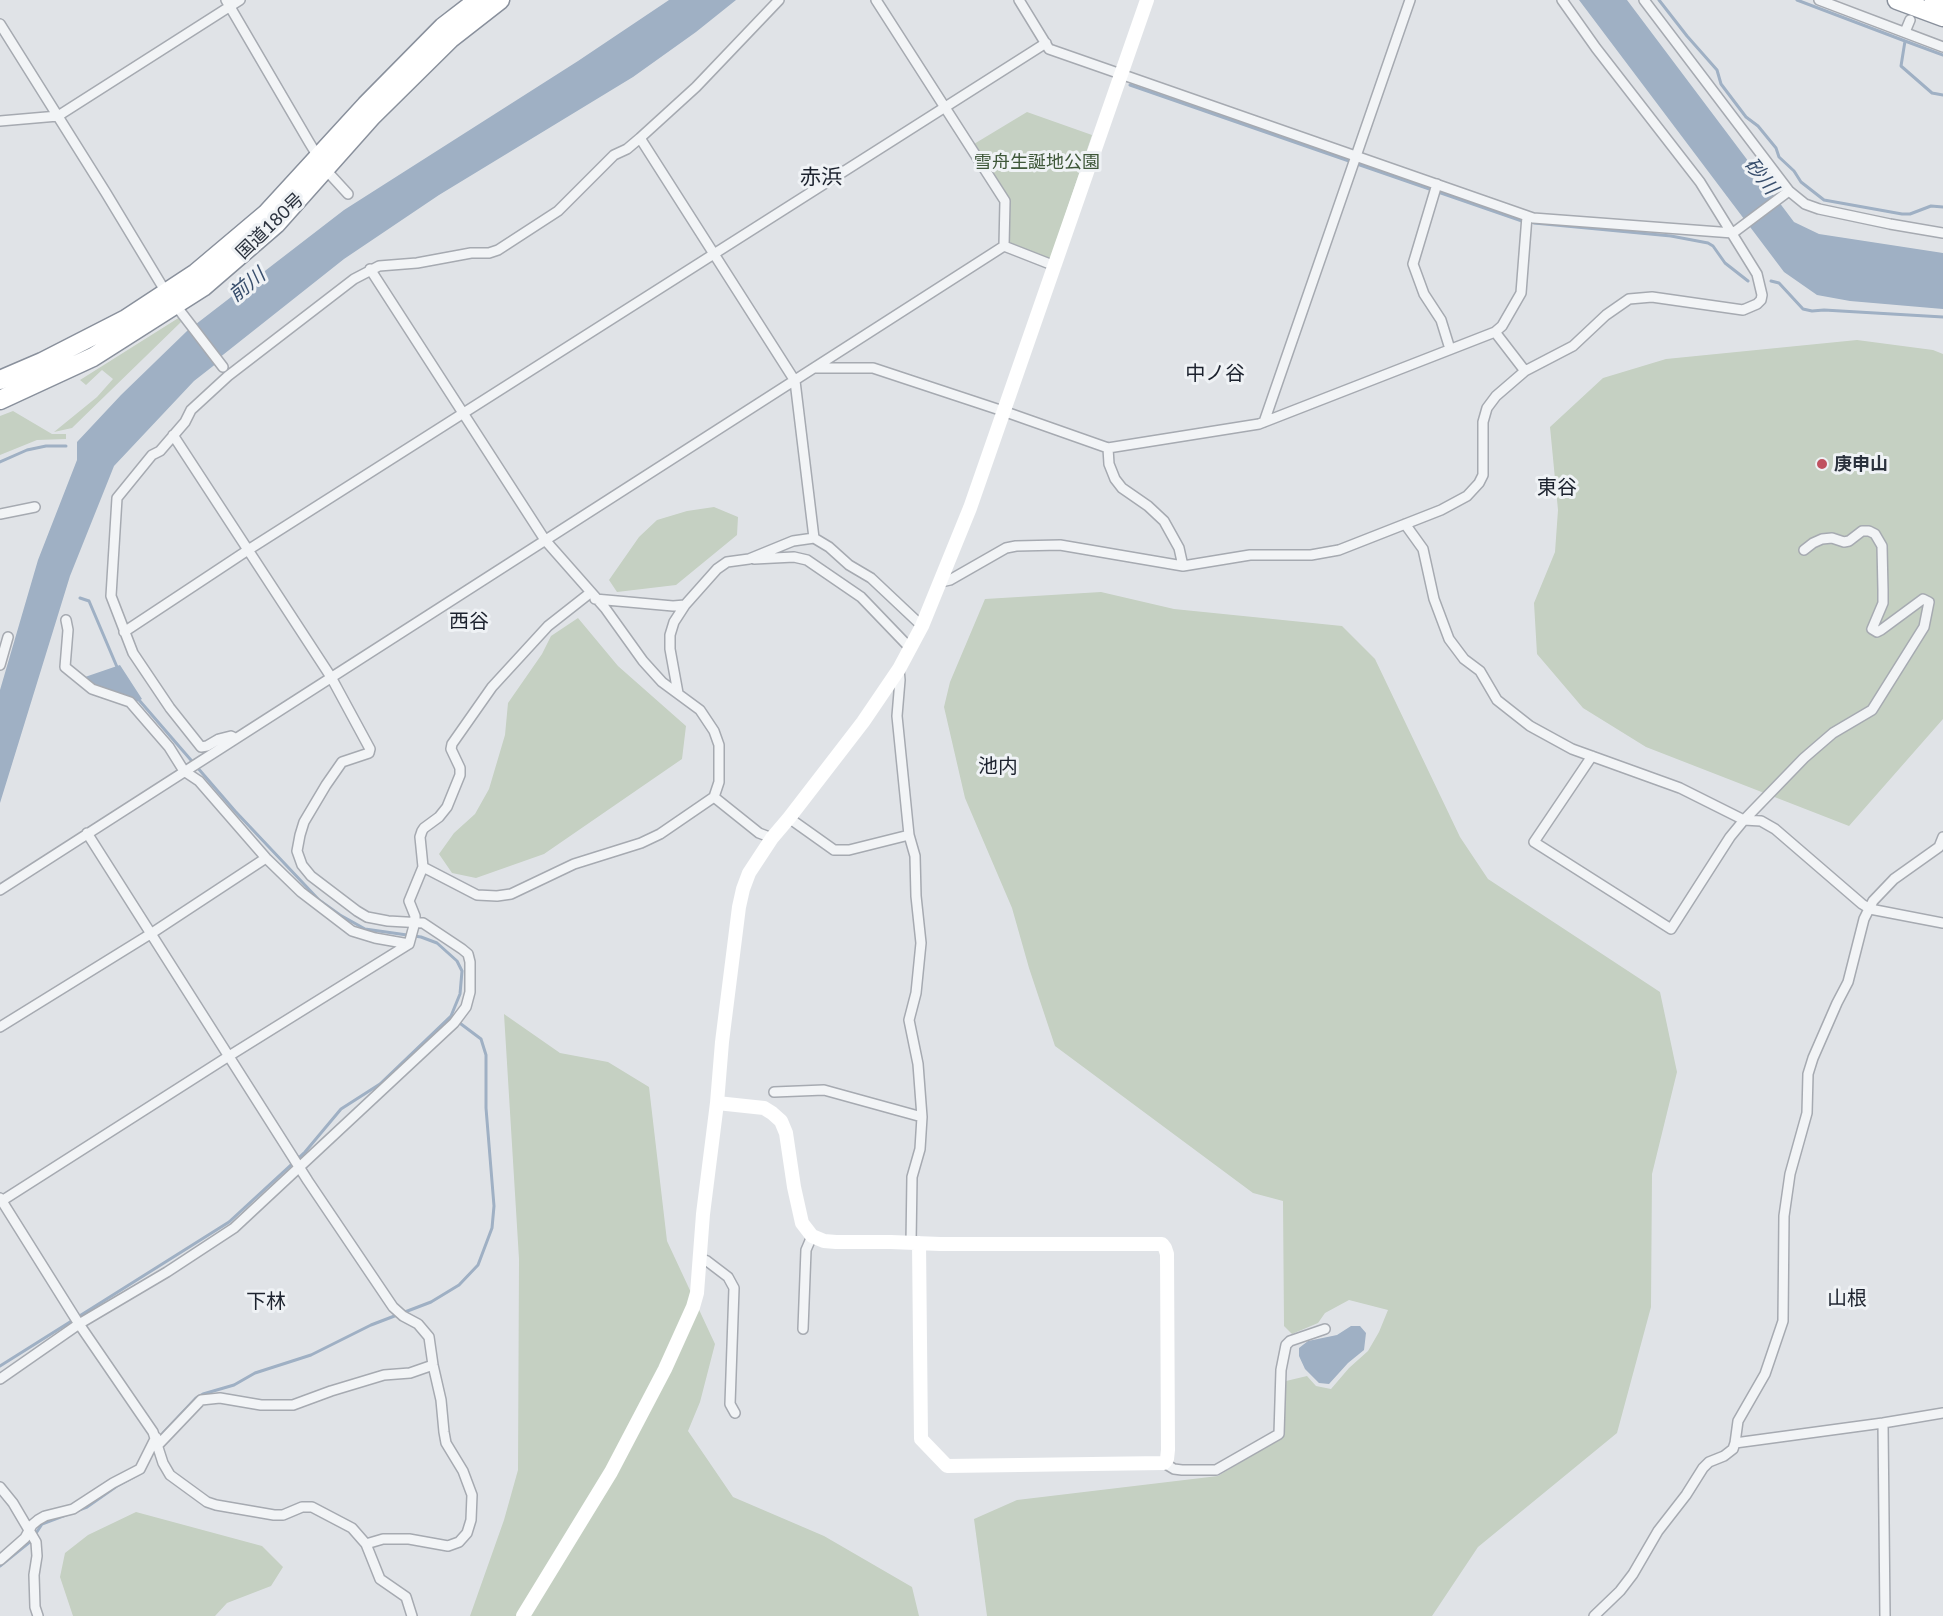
<!DOCTYPE html>
<meta charset="utf-8">
<style>
body{margin:0}
canvas{display:block;background:#e0e3e7}
</style>
<canvas width="1943" height="1616"></canvas>
<script>
const ctx = document.querySelector('canvas').getContext('2d');
ctx.lineJoin = 'round';
function fillPath(path, color) { ctx.fillStyle = color; ctx.fill(path, 'evenodd'); }
const toPath = rows => new Path2D(rows.map(r => 'M' + r).join(''));
function stroke(path, color, width, dash) { ctx.strokeStyle = color; ctx.lineWidth = width; ctx.lineCap = dash ? 'butt' : 'round'; ctx.setLineDash(dash || []); ctx.stroke(path); }
function write(font, color, halo, rows, align = 'center') {
  ctx.font = font + ' Lato,"Noto Sans JP",sans-serif'; ctx.lineWidth = 6; ctx.setLineDash([]); ctx.textBaseline = 'middle'; ctx.strokeStyle = halo; ctx.fillStyle = color; for (const [text, x, y, turn = 0] of rows) {
    ctx.save(); ctx.translate(x, y); ctx.rotate((+turn || 0) * Math.PI / 180); ctx.textAlign = isNaN(turn) ? turn : align; if (halo) ctx.strokeText(text, 0, 0); ctx.fillText(text, 0, 0); ctx.restore();
  }
}
const green = toPath([
 [1027,112,1092,135,1050,260,1008,243,1009,198,974,144],
 [180,317,181,322,72,428,54,432,97,397,113,379,102,370,86,385,80,380],
 [1857,340,1933,350,1943,354,1943,719,1849,826,1646,747,1583,708,1537,654,1534,603,1555,552,1558,510,1550,427,1603,378,1666,359],
 [13,411,52,434,66,434,66,439,37,440,0,455,0,416],
 [714,507,738,517,737,535,676,585,617,592,609,580,639,537,657,520,687,511],
 [1101,592,1174,609,1342,626,1375,659,1460,837,1488,879,1660,992,1677,1072,1652,1174,1651,1307,1617,1433,1478,1547,1432,1616,987,1616,974,1519,1017,1500,1218,1476,1282,1437,1286,1381,1307,1376,1316,1386,1331,1389,1349,1368,1368,1351,1379,1332,1388,1310,1349,1300,1325,1313,1318,1323,1292,1334,1284,1326,1283,1201,1253,1193,1055,1046,1029,968,1012,908,965,798,944,707,950,682,985,599],
 [578,618,618,666,686,726,682,759,544,854,476,878,452,873,439,854,454,833,475,814,489,789,505,735,508,703,542,654,551,636],
 [504,1014,560,1053,608,1062,649,1087,667,1241,715,1344,700,1402,688,1431,733,1497,824,1536,912,1587,919,1616,470,1616,504,1520,518,1470,519,1259],
 [136,1512,262,1546,283,1567,271,1586,227,1603,215,1616,73,1616,60,1577,65,1553,88,1535]
]);
const water = toPath([
 [669,0,736,0,696,32,633,77,439,195,344,259,219,358,217,363,194,381,114,466,70,576,0,803,0,690,38,560,77,460,77,442,121,395,187,331,344,210,578,61],
 [1579,0,1627,0,1794,222,1819,234,1943,253,1943,309,1850,301,1817,295,1784,272],
 [120,665,142,699,136,702,128,696,98,687,85,677],
 [1351,1326,1360,1326,1366,1333,1364,1350,1348,1363,1329,1384,1319,1383,1305,1369,1299,1356,1299,1348,1308,1341,1337,1335]
]);
const stream = toPath([
 [1659,0,1687,36,1717,70,1721,84,1746,117,1758,126,1776,148,1779,157,1794,171,1801,182,1824,200,1902,214,1910,214,1931,206,1943,207],
 [1797,0,1905,41,1901,66,1932,93,1943,95],
 [1905,41,1943,55],
 [1130,85,1349,161],
 [1360,165,1522,221],
 [1534,223,1671,236,1708,243,1713,246,1725,263,1748,281],
 [1771,281,1779,283,1803,309,1812,311,1824,310,1943,317],
 [0,462,27,450,46,446,66,446],
 [80,598,89,601,117,667],
 [0,1366,229,1222,305,1152,341,1109,380,1084,451,1016,460,994,462,971,457,961,437,943,421,937,365,929,340,915,319,900,235,811,139,700],
 [163,1433,196,1398,203,1394,234,1385,255,1373,311,1355,371,1325,431,1302,459,1285,478,1265,492,1228,494,1206,486,1108,486,1055,481,1039,457,1021],
 [0,1566,31,1541,42,1524,87,1507,117,1486,143,1472]
]);
const street = toPath([
 [226,0,309,142,326,170,348,194],
 [876,0,1005,201,1004,246],
 [1019,0,1049,49,1533,218,1733,233,1789,191],
 [1644,0,1789,191,1805,204,1819,209,1890,224,1943,233],
 [1819,0,1943,47],
 [0,24,106,193,167,294,223,367],
 [1905,32,1910,20],
 [0,121,58,116,240,0],
 [640,138,795,381,814,538],
 [1437,184,1413,264,1424,294,1441,320,1450,349],
 [1004,246,1055,266],
 [370,269,545,540,605,608,643,661,662,682,700,710,714,731,719,745,719,782,714,797,660,834,641,843,574,864,511,894,497,896,477,895,423,867],
 [1495,332,1525,371],
 [815,368,873,368,1003,411,1108,448,1259,424,1495,332,1502,326,1521,293,1527,216],
 [1264,422,1410,0],
 [1108,448,1109,464,1115,479,1122,488,1148,506,1164,521,1179,548,1183,566],
 [0,514,35,507],
 [1405,524,1423,549,1434,599,1449,639,1464,659,1480,671,1497,700,1530,726,1572,749,1680,788,1744,820,1761,821,1775,829,1862,904,1870,909,1943,923],
 [754,559,794,557,807,560,861,597,910,648],
 [941,582,950,580,1006,548,1016,546,1060,545,1183,566,1250,555,1311,555,1339,550,1441,510,1467,496,1479,483,1483,475,1483,422,1487,408,1496,396,1525,371,1573,346,1606,315,1629,299,1652,297,1743,310,1757,304,1761,300,1762,295,1757,274,1700,182,1596,48,1562,0],
 [595,599,673,606,685,605,717,569,727,562,749,559,793,541,814,538,829,547,849,565,871,578,922,626],
 [66,620,68,630,65,667,92,689,130,702,169,747,184,771,199,781,266,858,301,892,352,931,375,938,409,944],
 [124,632,248,550,1046,43],
 [0,665,8,637],
 [899,669,900,680,897,716,909,835,915,856,916,896,921,943,916,993,909,1020,918,1064,922,1117,920,1149,912,1177,911,1243],
 [678,693,670,649,670,635,674,622,685,605],
 [235,738,231,736,219,739,207,746,201,747,170,708,133,653,111,596,117,498,152,455,160,451,185,422,191,410,228,376,354,279,379,266,417,263,471,253,489,253,498,250,558,211,614,155,627,149,640,138,696,87,779,0],
 [1592,756,1534,842,1671,929,1730,837,1744,820,1804,758,1833,733,1872,710,1924,627,1929,602,1923,599,1881,630,1877,632,1872,629,1883,603,1883,590,1882,546,1875,534,1869,531,1862,531,1849,541,1844,542,1832,538,1822,539,1813,543,1804,550],
 [714,797,759,833,772,838],
 [789,818,834,850,849,850,909,835],
 [87,833,308,1181,393,1307,403,1316,418,1324,429,1337,433,1365,441,1400,444,1432,446,1443,463,1471,472,1495,471,1520,467,1533,459,1542,448,1546,409,1539,383,1539,366,1544],
 [0,890,1004,246],
 [0,1027,152,933,266,858],
 [774,1092,824,1090,922,1117],
 [0,1198,79,1324,153,1432,163,1463,170,1475,207,1502,216,1505,274,1515,283,1515,302,1507,312,1507,352,1528,366,1544,380,1579,406,1597,412,1616],
 [0,1202,229,1056,409,944,415,922,415,916,409,901,423,867,420,837,422,831,424,828,439,817,447,807,460,775,460,768,451,749,452,744,492,687,548,626,590,593],
 [700,1258,707,1261,728,1277,734,1288,730,1404,735,1413],
 [803,1329,806,1250,812,1236],
 [0,1379,79,1324,167,1272,234,1228,454,1023,466,1007,470,992,470,962,468,954,462,949,423,923,388,921,367,917,357,911,311,876,302,865,297,851,300,835,304,822,326,785,342,762,369,753,370,749,331,677,173,435],
 [1883,1423,1885,1616],
 [1735,1443,1883,1423,1943,1413],
 [159,1444,201,1400,220,1398,261,1405,293,1405,331,1391,384,1375,410,1373,433,1365],
 [1164,1463,1174,1469,1182,1470,1216,1470,1279,1434,1281,1370,1286,1345,1290,1341,1325,1329],
 [0,1487,13,1503,36,1542,37,1556,34,1575,35,1607,38,1616],
 [0,1560,25,1538,32,1525,38,1520,45,1516,73,1509,113,1483,140,1469,156,1437],
 [1594,1616,1620,1591,1633,1574,1658,1531,1686,1495,1703,1468,1709,1462,1724,1456,1733,1449,1735,1443,1738,1421,1765,1374,1783,1321,1784,1216,1790,1174,1807,1113,1808,1074,1813,1058,1837,1003,1848,982,1864,919,1873,901,1894,879,1939,847,1943,837]
]);
const secondary = toPath([
 [717,1103,764,1108,772,1113,781,1121,786,1133,794,1187,802,1223,812,1236,824,1241,836,1242,891,1242,940,1244,1162,1244,1165,1248,1167,1254,1168,1450,1167,1459,1164,1463,947,1466,921,1439,919,1243],
 [523,1616,611,1472,665,1369,693,1307,697,1293,703,1214,717,1103,722,1042,739,907,743,889,749,873,772,838,789,818,863,722,899,669,922,626,970,508,1147,0]
]);
const highway = toPath([
 [1897,0,1943,17],
 [1934,0,1943,3],
 [0,380,42,362,126,319,196,273,266,214,366,105,443,27,478,0],
 [0,400,93,357,203,287,276,224,372,116,450,39,500,0]
]);
const markers = [
 [1822,464,6,"#c05260"]
];
const parkNames = [
 ["雪舟生誕地公園",1037,162]
];
const streetNames = [
 ["国道180号",270,226,-44]
];
const poiNames = [
 ["庚申山",1834,464]
];
const waterNames = [
 ["砂川",1761,176,52],
 ["前川",247,285,-39]
];
const neighbourhoodNames = [
 ["中ノ谷",1215,374],
 ["東谷",1557,488],
 ["西谷",469,622],
 ["池内",998,767],
 ["山根",1847,1299],
 ["下林",266,1302]
];
const quarterNames = [
 ["赤浜",821,177]
];
fillPath(green, '#c5d0c2');
fillPath(water, '#9fb0c4');
stroke(stream, '#9fb0c4', 3);
stroke(street, '#a6aab1', 12);
stroke(highway, '#89909c', 21);
stroke(street, '#f2f4f6', 9);
stroke(secondary, '#fff', 14);
stroke(highway, '#fff', 18);
for (const [x, y, r, color] of markers) { const dot = new Path2D(); dot.arc(x, y, r, 0, 2 * Math.PI); ctx.fillStyle = color; ctx.fill(dot); stroke(dot, '#eff2f5', 2); }
write('18px', '#3e5739', '#eff2f5', parkNames);
write('18px', '#2a313d', '#eff2f5', streetNames);
write('bold 18px', '#2a313d', '#eff2f5', poiNames, 'left');
write('italic 20px', '#394f6d', '#eff2f5', waterNames);
write('20px', '#1c222e', '#eff2f5', neighbourhoodNames);
write('21px', '#1c222e', '#eff2f5', quarterNames);
</script>
